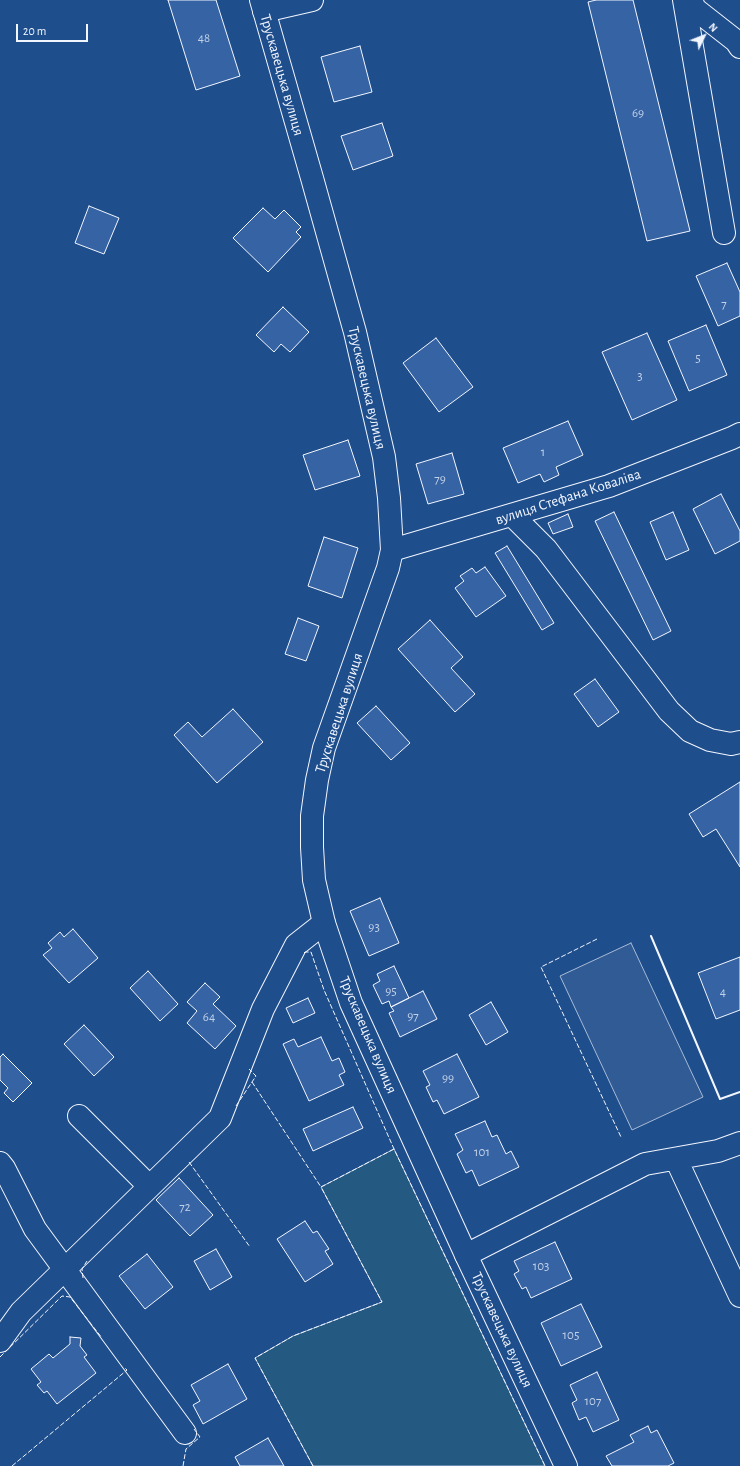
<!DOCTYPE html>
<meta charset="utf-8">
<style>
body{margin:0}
#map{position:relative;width:740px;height:1466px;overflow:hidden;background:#1f4e8c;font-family:"Alegreya Sans",sans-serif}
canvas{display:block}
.north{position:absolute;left:684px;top:16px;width:40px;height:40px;-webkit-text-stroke:3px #1f4e8c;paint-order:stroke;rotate:47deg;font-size:11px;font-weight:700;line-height:16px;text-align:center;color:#f2f6ff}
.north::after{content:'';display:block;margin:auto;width:14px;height:18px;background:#f2f6ff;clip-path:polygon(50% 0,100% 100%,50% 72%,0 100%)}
.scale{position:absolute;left:16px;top:24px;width:72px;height:18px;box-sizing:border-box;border:2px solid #f2f6ff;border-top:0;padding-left:5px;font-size:12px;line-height:14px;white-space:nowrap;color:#f2f6ff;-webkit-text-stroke:3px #1f4e8c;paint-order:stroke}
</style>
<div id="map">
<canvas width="740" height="1466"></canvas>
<div class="north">N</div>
<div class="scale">20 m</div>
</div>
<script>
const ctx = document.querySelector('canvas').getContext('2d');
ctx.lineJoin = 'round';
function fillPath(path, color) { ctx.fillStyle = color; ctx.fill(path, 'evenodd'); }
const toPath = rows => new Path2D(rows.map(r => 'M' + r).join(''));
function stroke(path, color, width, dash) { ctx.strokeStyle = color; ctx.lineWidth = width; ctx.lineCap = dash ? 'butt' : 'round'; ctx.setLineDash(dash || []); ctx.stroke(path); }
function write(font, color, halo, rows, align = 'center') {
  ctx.font = font + ' "Alegreya Sans",sans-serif'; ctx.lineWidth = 3; ctx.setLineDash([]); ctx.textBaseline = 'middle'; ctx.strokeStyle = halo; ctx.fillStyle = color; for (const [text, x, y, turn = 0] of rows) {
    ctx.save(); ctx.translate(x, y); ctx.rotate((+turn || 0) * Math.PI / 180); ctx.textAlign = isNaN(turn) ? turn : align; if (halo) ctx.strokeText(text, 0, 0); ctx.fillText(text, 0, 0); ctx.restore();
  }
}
const green = toPath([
 [394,1149,545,1466,313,1466,255,1358,293,1336,382,1302,321,1187,394,1149]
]);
const parking = toPath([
 [631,943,703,1097,632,1130,560,976,631,943]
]);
const building = toPath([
 [168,0,216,0,240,76,196,90,168,0],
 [596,0,633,0,690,231,647,241,588,2,596,0],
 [360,46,372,92,334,102,321,57,360,46],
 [382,123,393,156,353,170,341,136,382,123],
 [89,206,119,218,104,254,75,243,89,206],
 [263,208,275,219,284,210,301,227,296,232,301,237,268,272,233,238,263,208],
 [727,263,740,292,740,316,718,326,696,276,727,263],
 [283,307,309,332,290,352,281,344,274,352,256,335,283,307],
 [706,325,727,375,689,391,668,341,706,325],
 [647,333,677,400,632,420,602,352,647,333],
 [436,338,473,387,439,412,403,363,436,338],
 [568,421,583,455,556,467,559,475,544,482,540,474,518,483,503,448,568,421],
 [348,440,360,476,315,490,303,455,348,440],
 [452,453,464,494,428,504,416,464,452,453],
 [721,494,740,531,740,541,715,554,693,509,721,494],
 [614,512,671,631,653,640,595,521,614,512],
 [673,512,689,550,666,560,650,522,673,512],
 [568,514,573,527,553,534,548,523,568,514],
 [324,537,358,548,342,598,308,586,324,537],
 [507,546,554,623,542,630,495,553,507,546],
 [485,567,506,596,476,617,455,588,464,581,460,576,472,568,476,573,485,567],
 [298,618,319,626,306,661,285,654,298,618],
 [430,620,463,657,451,668,475,694,455,712,398,649,430,620],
 [595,679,619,712,598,727,574,694,595,679],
 [376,706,410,743,391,760,357,723,376,706],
 [233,709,263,742,217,783,174,735,188,722,202,737,233,709],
 [740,782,740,867,716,829,703,837,689,814,740,782],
 [380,898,399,943,369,956,350,911,380,898],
 [73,929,98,958,69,983,43,955,52,948,48,943,60,932,64,937,73,929],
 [740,957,740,1010,716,1019,698,973,740,957],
 [394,966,409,998,391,1007,389,1001,382,1004,373,985,380,981,377,974,394,966],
 [148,971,178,1004,160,1021,130,988,148,971],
 [205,983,220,997,213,1004,236,1026,215,1049,187,1023,197,1011,187,1002,205,983],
 [423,991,437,1019,400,1037,389,1013,394,1011,391,1007,423,991],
 [308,998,315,1013,293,1023,286,1008,308,998],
 [491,1002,508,1032,486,1045,469,1015,491,1002],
 [84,1025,114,1057,94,1076,64,1044,84,1025],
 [321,1037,332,1061,339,1058,345,1072,339,1075,344,1085,309,1101,283,1044,294,1039,298,1047,321,1037],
 [3,1054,32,1083,13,1102,4,1093,8,1088,0,1080,0,1057,3,1054],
 [457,1054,479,1097,444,1114,437,1100,433,1102,426,1087,430,1085,423,1071,457,1054],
 [353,1107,363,1128,313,1151,303,1129,353,1107],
 [485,1121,492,1137,497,1135,506,1154,511,1151,519,1167,479,1186,472,1170,466,1173,457,1154,463,1150,455,1134,485,1121],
 [179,1178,213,1215,190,1236,156,1200,179,1178],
 [305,1221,313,1233,317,1231,329,1249,325,1251,333,1264,305,1282,277,1239,305,1221],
 [555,1242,572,1279,531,1298,526,1287,522,1289,514,1274,519,1271,514,1261,555,1242],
 [216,1249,232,1277,210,1290,194,1261,216,1249],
 [147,1254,173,1287,145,1309,119,1276,147,1254],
 [581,1304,602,1347,561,1366,541,1323,581,1304],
 [70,1337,81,1338,80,1346,87,1355,84,1357,96,1373,57,1404,47,1391,44,1393,37,1385,41,1382,31,1369,49,1354,53,1358,70,1344,70,1337],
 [228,1364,247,1399,203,1424,193,1405,200,1401,191,1385,228,1364],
 [597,1372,619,1420,593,1432,586,1417,579,1420,572,1403,577,1400,570,1385,597,1372],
 [648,1426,651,1433,657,1430,674,1463,668,1466,612,1466,606,1456,634,1442,630,1435,648,1426],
 [268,1438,284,1466,240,1466,235,1457,268,1438]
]);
const minor = toPath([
 [684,0,724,233],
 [691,0,695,9,736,41,740,47],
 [264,11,312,0],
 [512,515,546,549,669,711,690,731,710,740,731,744,740,742],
 [392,550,609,486,732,438,740,434],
 [79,1116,149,1186],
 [676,1159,740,1296],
 [0,1163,4,1168,35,1229,185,1433],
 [466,1255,645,1164,718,1151,740,1143],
 [0,1341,21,1312,220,1118,263,1009,296,945,324,923]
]);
const major = toPath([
 [261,0,312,178,355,332,384,457,389,498,392,550,388,568,324,748,317,780,312,816,312,847,314,880,324,923,351,1003,466,1255,566,1466]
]);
const fence = toPath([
 [597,939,541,967,621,1137],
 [304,953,305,952,311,952,324,990,394,1149,545,1466],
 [252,1082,321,1187],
 [236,1106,256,1076,249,1069],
 [189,1162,250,1247],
 [83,1278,82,1269,87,1261],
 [0,1357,62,1296,70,1297,102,1338],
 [12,1466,127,1370,125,1368],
 [183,1466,186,1449,200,1437,194,1429],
 [313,1466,255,1358,293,1336,382,1302,321,1187,394,1149]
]);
const wall = toPath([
 [651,936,720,1099,740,1092]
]);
const numberNames = [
 ["48",204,38],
 ["69",638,113],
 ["7",724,304],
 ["5",698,358],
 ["3",640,376],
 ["1",543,452],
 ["79",440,479],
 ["93",374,927],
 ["95",391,991],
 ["4",723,992],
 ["97",413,1016],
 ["64",209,1017],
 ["99",448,1078],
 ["101",482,1152],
 ["72",185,1207],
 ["103",541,1266],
 ["105",571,1335],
 ["107",593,1401]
];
const streetNames = [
 ["Трускавецька вулиця",282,75,74],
 ["Трускавецька вулиця",367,388,77],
 ["вулиця Стефана Коваліва",568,497,-18],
 ["Трускавецька вулиця",339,713,-72],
 ["Трускавецька вулиця",368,1035,67],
 ["Трускавецька вулиця",502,1330,65]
];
fillPath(green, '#245a82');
stroke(green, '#a8bbd7', 1);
fillPath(parking, '#305b95');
stroke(parking, '#a8bbd7', 1);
fillPath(building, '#3563a3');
stroke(building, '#f2f6ff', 1);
stroke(minor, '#f2f6ff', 24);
stroke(major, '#f2f6ff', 24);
stroke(minor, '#1f4e8c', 22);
stroke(major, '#1f4e8c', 22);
stroke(fence, '#f2f6ff', 1, [5, 2]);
stroke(wall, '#f2f6ff', 2);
write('13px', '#c3d1e8', null, numberNames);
write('15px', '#f2f6ff', '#1f4e8c', streetNames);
</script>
